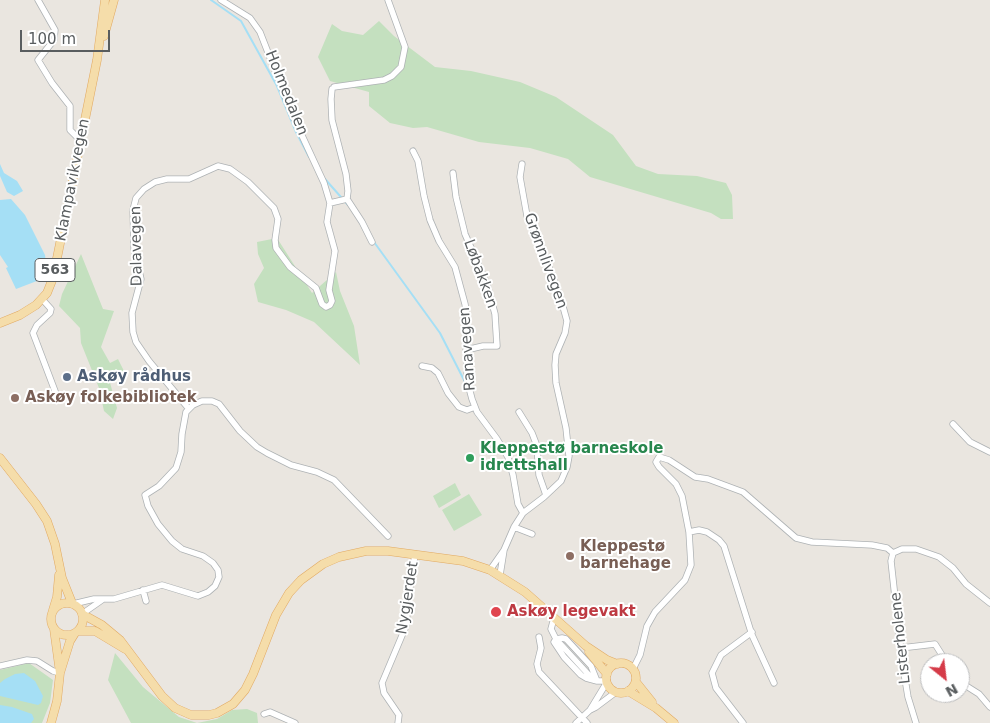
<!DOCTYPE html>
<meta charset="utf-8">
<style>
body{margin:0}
#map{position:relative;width:990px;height:723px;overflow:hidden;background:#eae6e0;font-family:"DejaVu Sans",sans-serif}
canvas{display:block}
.north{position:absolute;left:920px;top:653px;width:50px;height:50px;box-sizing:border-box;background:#fff;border:1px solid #bdbebf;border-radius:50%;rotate:151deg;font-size:14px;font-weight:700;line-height:20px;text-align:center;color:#595d5f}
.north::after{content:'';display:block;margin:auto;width:18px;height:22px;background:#d53b48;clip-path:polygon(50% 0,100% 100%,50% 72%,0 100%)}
.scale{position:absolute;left:20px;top:30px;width:90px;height:22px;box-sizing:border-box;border:2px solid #595d5f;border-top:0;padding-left:6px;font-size:15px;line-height:18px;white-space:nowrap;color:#595d5f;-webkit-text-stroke:4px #fff;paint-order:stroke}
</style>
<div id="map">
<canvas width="990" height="723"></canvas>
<div class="north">N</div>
<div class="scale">100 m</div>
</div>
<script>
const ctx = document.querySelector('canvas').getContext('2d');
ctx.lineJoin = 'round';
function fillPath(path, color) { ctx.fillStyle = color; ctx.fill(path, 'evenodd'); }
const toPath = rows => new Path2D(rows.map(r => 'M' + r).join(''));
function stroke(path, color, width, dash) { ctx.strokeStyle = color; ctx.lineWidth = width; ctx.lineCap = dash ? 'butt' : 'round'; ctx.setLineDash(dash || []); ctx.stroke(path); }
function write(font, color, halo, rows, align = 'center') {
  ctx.font = font + ' "DejaVu Sans",sans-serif'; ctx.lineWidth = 4; ctx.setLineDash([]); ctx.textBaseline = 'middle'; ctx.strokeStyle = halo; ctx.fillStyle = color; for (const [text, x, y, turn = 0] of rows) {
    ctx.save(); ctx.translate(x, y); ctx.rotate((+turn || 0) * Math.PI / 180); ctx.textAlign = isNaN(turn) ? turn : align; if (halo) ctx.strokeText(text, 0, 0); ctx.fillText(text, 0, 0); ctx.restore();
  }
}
const green = toPath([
 [379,21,394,36,435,67,471,71,520,82,556,97,613,135,636,166,658,174,697,176,726,183,732,195,733,219,721,219,711,213,590,177,568,159,530,148,479,142,427,127,413,128,390,123,369,106,369,92,330,81,318,57,332,24,342,31,363,35],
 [277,238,312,293,336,272,340,291,354,326,360,365,314,322,286,310,258,302,254,284,264,268,258,254,257,242],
 [81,254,103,309,114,311,101,347,110,363,118,359,125,373,109,379,117,408,113,419,104,411,99,388,81,343,80,328,59,306,62,294],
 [455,483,461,495,439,508,433,496],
 [469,494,482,515,454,531,442,510],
 [115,653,143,687,179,717,197,723,131,723,108,680],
 [29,663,53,680,50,703,42,723,0,723,0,670],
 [247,709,257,713,258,723,197,723,217,719,232,710]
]);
const water = toPath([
 [0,164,4,173,17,181,23,191,14,196,7,192,0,176],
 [11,199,25,215,45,255,46,263,42,279,16,289,6,268,8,267,0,255,0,200],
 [24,673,35,681,43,696,41,703,38,705,0,696,0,683,5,679,15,674],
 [0,705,12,707,32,714,34,719,31,723,0,723]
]);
const stream = toPath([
 [211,0,241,21,277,86,296,132,309,157],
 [325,179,348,205],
 [374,242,440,333,465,382]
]);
const minor = toPath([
 [38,0,55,30,54,40,38,60,52,83,70,106,70,130,77,137],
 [221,0,250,18,260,32,292,114,324,183,330,203,347,199,348,191,346,174,332,120,331,99,332,89],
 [334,87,384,80,392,76,401,67,405,47,388,0],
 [413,151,418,161,424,196,430,220,439,241,455,267,465,304,467,316,467,380,472,399,477,412,497,439,508,457,513,475,518,504,523,513],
 [453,173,456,197,465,234,487,284,495,314,497,346,483,346,466,350],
 [347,199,362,222,372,242],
 [42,299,51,309,50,313,37,325,33,333,58,399],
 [422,366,432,368,438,373,448,393,459,407,467,410,475,407],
 [189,409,149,361,136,342,133,332,132,313,141,279,134,249,133,210,136,198,144,189,155,182,167,179,189,179,218,166,230,169,248,182,274,208,278,219,275,240,276,248,290,267,316,288,322,304,326,307,330,305,332,301,329,290,335,251,327,222,330,203],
 [519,412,532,433,537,446,539,475,546,495],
 [953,424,970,442,990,452],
 [514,527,532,534],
 [689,532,699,530,707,532,719,540,724,546,752,635,774,683],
 [893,553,891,561,902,661,908,697,916,723],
 [893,553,902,549,916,549,939,557,953,568,966,584,990,603],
 [490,570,504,550,514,527,523,513,544,497,561,481,567,467,569,456,566,428,556,383,555,365,556,354,565,333,567,321,562,303,540,242,527,216,520,177,522,164],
 [500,575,504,550],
 [143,590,146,601],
 [73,604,94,599,114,599,162,585,198,596,208,592,215,586,219,577,218,570,213,563,203,556,182,549,172,541,158,524,148,506,145,495,159,486,176,468,181,452,182,434,186,412,193,405,202,401,212,401,219,404,240,431,257,447,267,453,291,465,317,472,334,480,388,536],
 [82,614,102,600],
 [554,618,551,629,556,639,589,675,597,681,607,681],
 [539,637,541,648,537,664,539,672,587,723],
 [562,638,566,639,591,666,597,681,586,678,581,675,564,657,554,642,556,639,562,638],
 [901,648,935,644,947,663],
 [0,666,27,660,37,661,53,671,60,673],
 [633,669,640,655,647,626,655,612,685,580,691,565,689,532,682,496,676,484,659,467,656,462,659,457,669,460,695,477,708,479,743,492,796,538,812,542,872,545,887,548,893,553],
 [960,682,979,694,990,707],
 [590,710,596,707,616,692],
 [264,714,270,712,295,723],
 [398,723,399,715,384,693,382,683,406,626,409,594,415,554],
 [576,723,590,710,607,682],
 [743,723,716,688,712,673,721,655,752,632]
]);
const major = toPath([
 [104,36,114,0],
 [0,323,20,315,36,305,47,293,53,278,97,60,105,0],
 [0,458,36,504,47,521,55,544,62,578,72,603],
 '51 619a16 16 0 1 1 32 0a16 16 0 1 1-32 0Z',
 [53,610,57,597,59,575],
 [82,614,102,625,120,640,162,696,175,708,191,715,209,715,217,713,233,704,245,690,253,674,276,615,289,593,301,580,323,564,339,557,366,551,388,551,463,561,490,570,525,592,586,646,607,660,617,664],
 [78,631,95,631,125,649],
 [589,652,607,674],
 '606 678a15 15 0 1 1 30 0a15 15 0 1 1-30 0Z',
 [60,673,70,641,75,633],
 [636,682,652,702],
 [628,691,656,708,674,723],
 [51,723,57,701,60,673,54,629]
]);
const markers = [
 [67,377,5,"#5c6f8a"],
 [15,398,5,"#8d6e63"],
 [470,458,5,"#2e9e5b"],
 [570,556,5,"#8d6e63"],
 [496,612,6,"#e0444e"]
];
const shields = [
 [55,270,40]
];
const shieldNames = [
 ["563",55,270]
];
const streetNames = [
 ["Holmedalen",286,93,68],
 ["Klampavikvegen",73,180,-79],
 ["Dalavegen",137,246,-91],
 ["Grønnlivegen",545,261,70],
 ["Løbakken",480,274,70],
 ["Ranavegen",468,349,-94],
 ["Nygjerdet",408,598,-81],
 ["Listerholene",901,638,-96]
];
const serviceNames = [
 ["Askøy rådhus",77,377]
];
const educationNames = [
 ["Askøy folkebibliotek",25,398],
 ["Kleppestø",580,547],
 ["barnehage",580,564]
];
const leisureNames = [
 ["Kleppestø barneskole",480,449],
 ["idrettshall",480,466]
];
const healthNames = [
 ["Askøy legevakt",507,612]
];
fillPath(green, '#c4e0bf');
fillPath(water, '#a5dff5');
stroke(stream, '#a5dff5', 2);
stroke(minor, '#aeb2b4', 7);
stroke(major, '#e1a962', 9);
stroke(minor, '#fff', 5.5);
stroke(major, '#f5ddaa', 8);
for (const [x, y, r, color] of markers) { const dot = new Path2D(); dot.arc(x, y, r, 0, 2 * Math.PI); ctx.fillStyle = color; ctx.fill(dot); stroke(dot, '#fff', 2); }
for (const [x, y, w] of shields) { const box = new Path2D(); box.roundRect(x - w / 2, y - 11.5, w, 23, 4); ctx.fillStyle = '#fff'; ctx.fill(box); stroke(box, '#595d5f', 1); }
write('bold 14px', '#595d5f', null, shieldNames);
write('15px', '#595d5f', '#fff', streetNames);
write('bold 15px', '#4e5e75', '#fff', serviceNames, 'left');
write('bold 15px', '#785e54', '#fff', educationNames, 'left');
write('bold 15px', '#27864d', '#fff', leisureNames, 'left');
write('bold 15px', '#be3a42', '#fff', healthNames, 'left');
</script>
